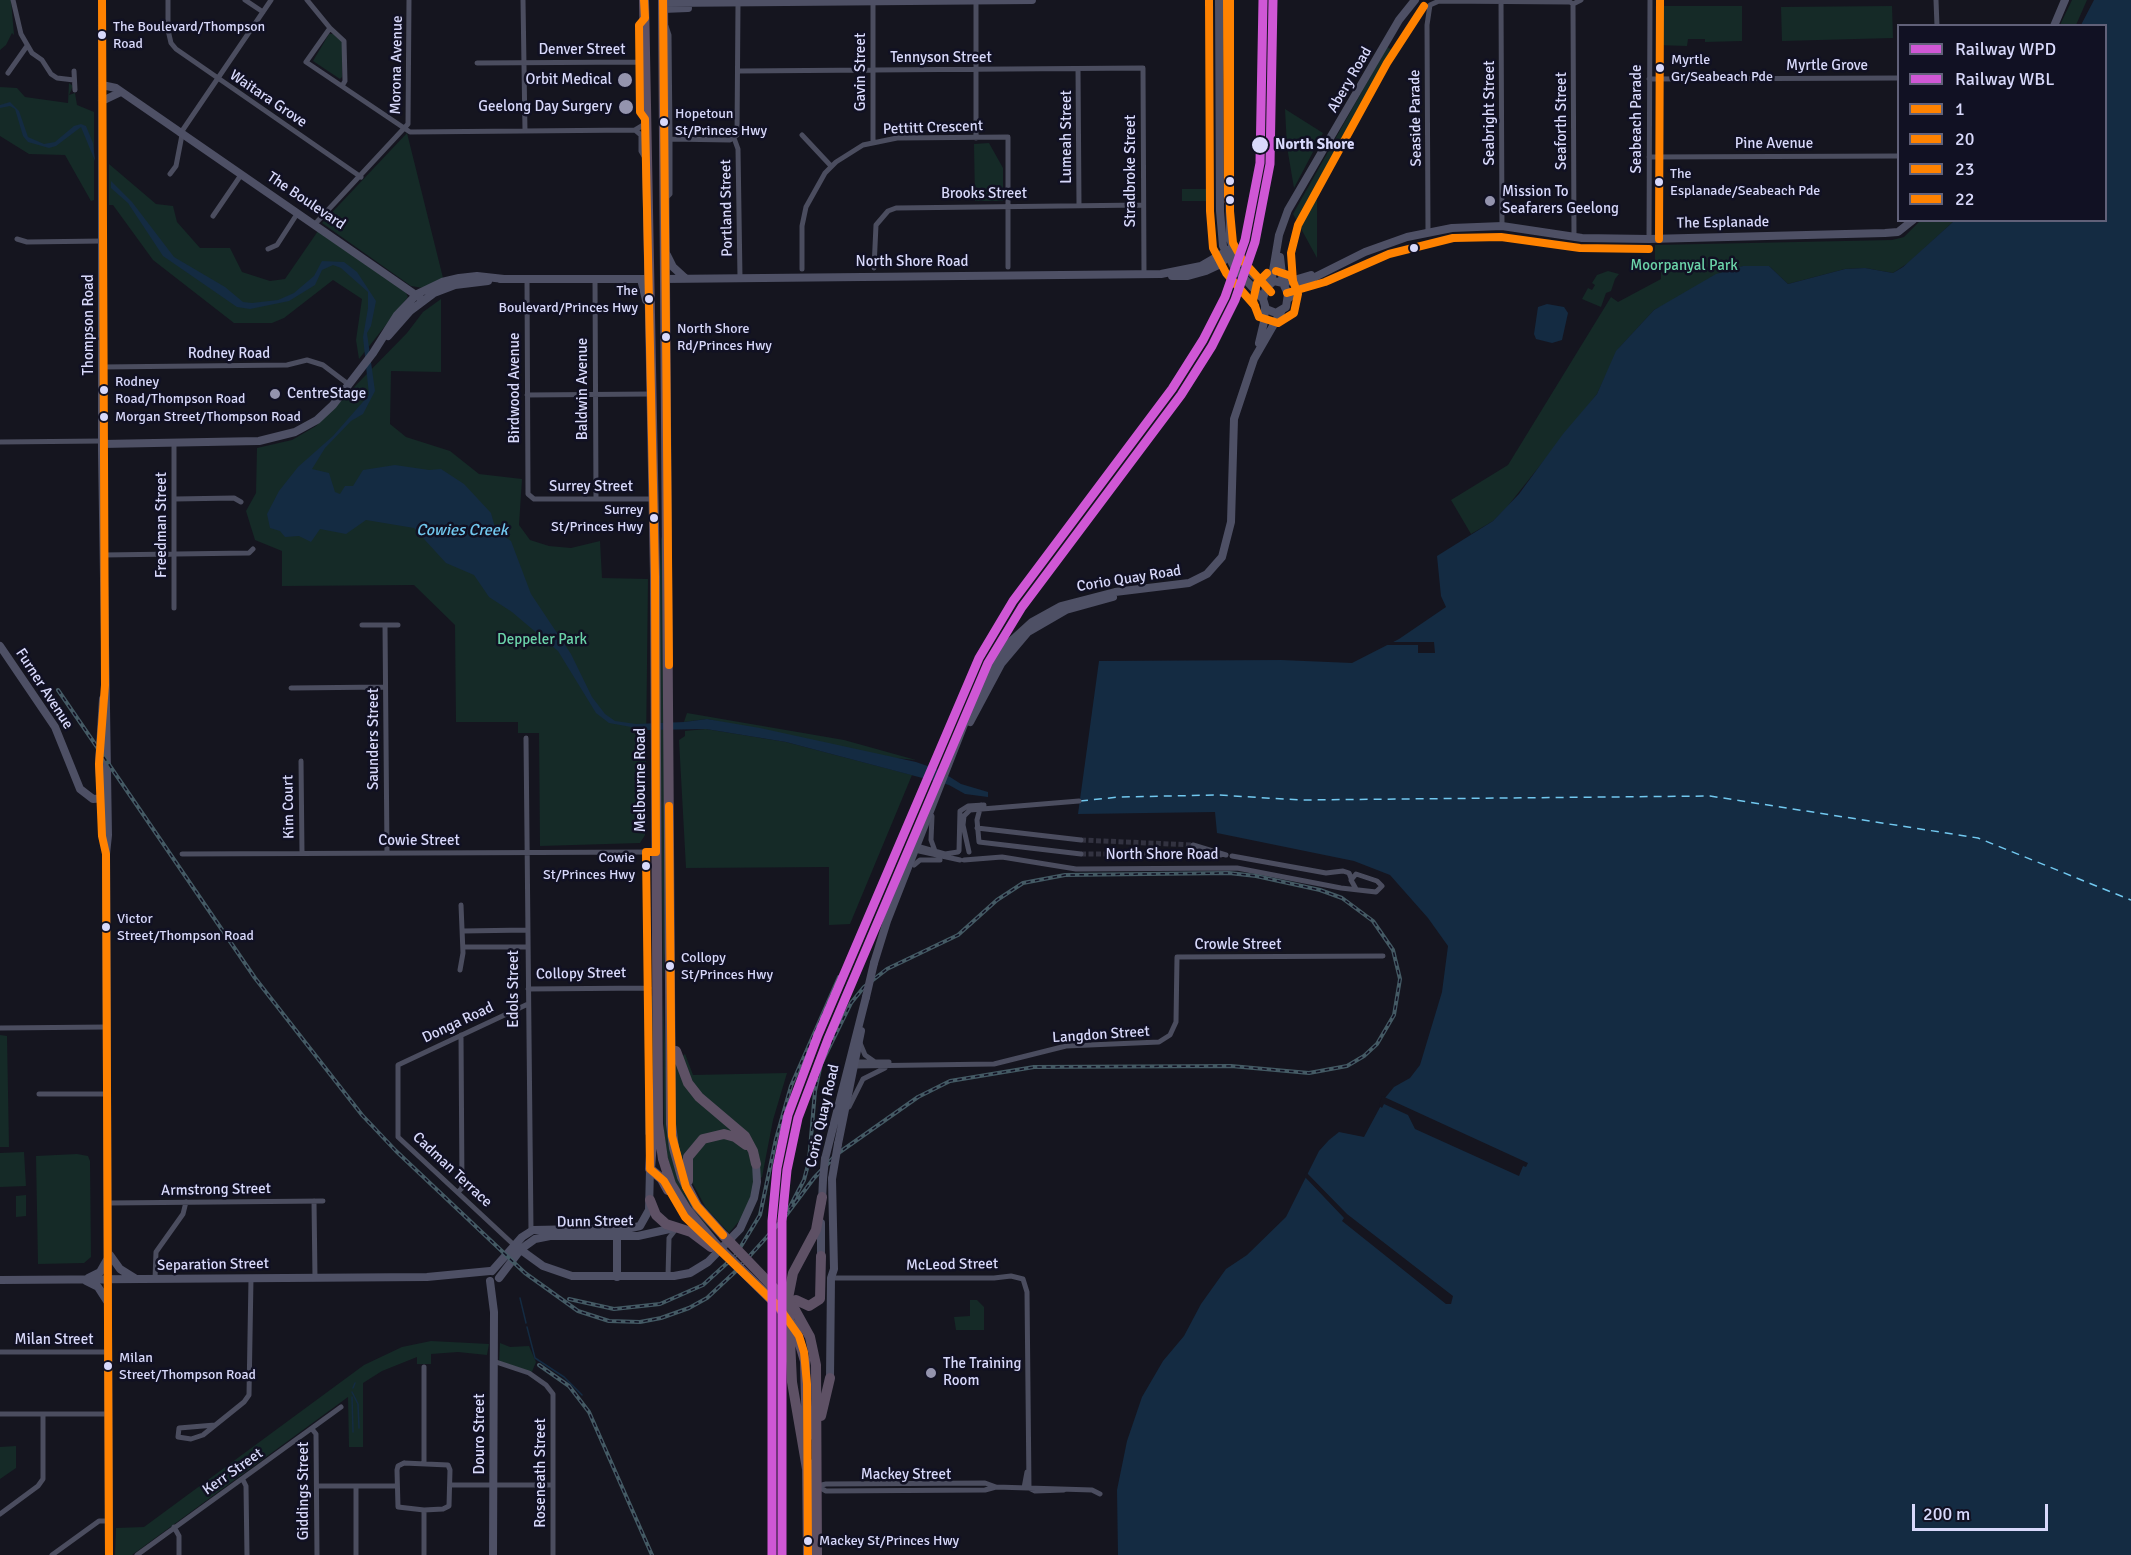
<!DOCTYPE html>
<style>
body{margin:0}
#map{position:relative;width:2131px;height:1555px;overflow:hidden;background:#15151f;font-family:Signika,sans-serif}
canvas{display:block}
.legend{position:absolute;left:1897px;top:24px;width:210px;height:198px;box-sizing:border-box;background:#111123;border:2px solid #616179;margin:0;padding:8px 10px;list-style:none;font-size:18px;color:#d8d9fb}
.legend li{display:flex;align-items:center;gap:12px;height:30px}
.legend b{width:30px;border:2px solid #616179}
.scale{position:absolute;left:1912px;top:1504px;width:136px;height:27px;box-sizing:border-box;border:3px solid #d8d9fb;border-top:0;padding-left:8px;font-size:18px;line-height:21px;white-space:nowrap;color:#d8d9fb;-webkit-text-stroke:4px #111123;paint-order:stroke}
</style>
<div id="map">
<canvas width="2131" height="1555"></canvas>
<ul class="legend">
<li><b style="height:8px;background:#cf57d5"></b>Railway WPD</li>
<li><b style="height:8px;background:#cf57d5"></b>Railway WBL</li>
<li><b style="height:8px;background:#ff8200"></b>1</li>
<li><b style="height:8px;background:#ff8200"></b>20</li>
<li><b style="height:8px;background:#ff8200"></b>23</li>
<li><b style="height:8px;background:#ff8200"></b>22</li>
</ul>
<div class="scale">200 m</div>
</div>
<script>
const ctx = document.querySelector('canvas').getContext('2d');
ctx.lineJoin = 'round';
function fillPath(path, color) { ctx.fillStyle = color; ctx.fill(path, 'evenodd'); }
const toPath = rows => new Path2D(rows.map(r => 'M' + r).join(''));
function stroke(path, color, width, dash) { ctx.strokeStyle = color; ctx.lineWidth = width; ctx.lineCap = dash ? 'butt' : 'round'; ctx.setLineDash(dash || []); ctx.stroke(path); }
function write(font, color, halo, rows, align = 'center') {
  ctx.font = font + ' Signika,sans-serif'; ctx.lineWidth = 5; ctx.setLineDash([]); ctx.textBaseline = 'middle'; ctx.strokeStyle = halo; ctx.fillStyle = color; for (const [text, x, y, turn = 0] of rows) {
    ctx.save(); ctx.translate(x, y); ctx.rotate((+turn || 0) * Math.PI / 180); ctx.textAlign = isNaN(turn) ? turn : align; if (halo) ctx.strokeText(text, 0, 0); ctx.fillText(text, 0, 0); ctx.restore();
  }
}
const green = toPath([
 [0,0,11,0,14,35,12,33,6,45,0,50],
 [2072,0,2087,0,2076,25,2060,25],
 [1659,6,1742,6,1742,41,1705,42,1705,39,1688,39,1687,46,1656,45,1656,12],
 [1892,6,1893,38,1782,41,1781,7],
 [329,34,334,34,342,40,342,77,340,79,313,61],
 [1387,47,1392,50,1317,183,1317,258,1293,214],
 [69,83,73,86,69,95,75,93,77,105,94,112,94,200,91,201,65,155,29,154,0,136,0,87,17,88,25,97,68,103],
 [1285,109,1323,133,1294,188,1287,147],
 [407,133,443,278,423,288,411,286,322,223],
 [989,143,1003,168,1003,201,975,201,974,144],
 [109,164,156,204,173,206,177,222,200,248,230,248,242,272,270,281,285,279,318,231,405,291,408,297,359,359,356,340,362,299,333,280,284,318,272,323,234,323,153,260,113,205,109,205],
 [1182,189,1214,189,1214,201,1182,201],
 [1920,221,1954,221,1908,263,1893,273,1865,268,1845,269,1788,284,1769,266,1743,266,1654,310,1619,348,1597,394,1507,507,1493,521,1471,534,1451,500,1508,465,1611,297,1618,302,1661,279,1661,268,1655,267,1655,245,1892,240,1904,237],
 [1608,271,1619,274,1615,279,1611,291,1606,293,1601,307,1582,299,1588,288,1592,290,1595,285,1592,283,1597,275],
 [441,299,441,372,391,371,390,424,406,437,450,451,479,474,522,479,519,525,530,540,549,546,571,548,600,541,602,578,648,579,645,835,640,843,540,846,539,733,518,733,518,722,456,722,455,625,414,585,282,586,282,551,255,540,246,511,256,493,257,448,292,440,316,426,407,333,423,312],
 [664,532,666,935,663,981,659,600,661,539],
 [687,713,844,740,916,760,894,758,707,719,684,722],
 [706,729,786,742,912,775,850,924,829,925,829,867,686,868,679,740,685,736,685,731],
 [650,996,653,996,653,1072,649,1073],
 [663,996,667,1091,689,1201,719,1241,700,1223,677,1188,664,1146],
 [0,1035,7,1036,9,1147,0,1147],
 [685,1054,693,1075,787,1073,773,1120,762,1177,755,1182,746,1213,729,1233,706,1208,681,1162,674,1126,675,1062],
 [24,1152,26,1186,0,1187,0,1153],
 [77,1154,88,1156,90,1161,91,1257,84,1263,38,1264,36,1156],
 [26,1195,26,1216,16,1217,16,1196],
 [970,1300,977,1300,984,1307,984,1330,956,1330,954,1317,970,1316],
 [431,1341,489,1344,487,1355,458,1352,431,1354,431,1364,417,1364,417,1357,382,1371,363,1383,363,1447,349,1447,348,1397,132,1555,115,1555,116,1528,144,1527,364,1365,402,1347],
 [500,1343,510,1347,529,1346,536,1362,531,1374,499,1363],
 [16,1446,16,1468,0,1479,0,1447]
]);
const water = toPath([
 [2094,0,2131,0,2131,1555,1118,1555,1117,1490,1127,1441,1142,1397,1163,1361,1184,1336,1201,1304,1226,1269,1247,1255,1286,1217,1319,1151,1329,1140,1339,1132,1364,1137,1385,1098,1394,1087,1410,1078,1420,1065,1442,992,1448,946,1428,918,1390,875,1354,861,1217,833,1215,812,1078,814,1099,661,1281,660,1352,663,1399,639,1446,607,1441,596,1437,556,1493,521,1519,494,1563,434,1597,394,1616,351,1654,310,1716,274,1743,266,1769,266,1788,284,1845,269,1865,268,1893,273,1903,267,1954,221,2106,220,2106,26,2081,25],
 [10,102,19,111,28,137,44,144,55,142,74,126,81,124,86,126,93,143,95,161,81,127,56,146,49,148,28,142,23,136,15,109,10,106,0,108,0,105],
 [111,181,132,202,174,257,225,287,243,302,252,303,278,300,294,293,314,276,322,261,344,262,357,272,376,301,371,326,367,333,375,391,363,414,351,421,325,448,312,469,329,473,335,492,340,494,345,486,353,486,363,470,395,465,429,470,441,469,464,484,491,513,496,531,511,541,531,594,571,654,592,697,605,714,615,721,636,724,684,722,707,719,760,728,916,762,939,770,961,784,988,792,988,797,965,794,949,785,786,742,706,729,648,730,609,723,596,713,558,651,512,612,489,597,474,575,446,563,414,528,366,520,346,534,320,529,311,542,299,536,285,537,280,531,270,528,267,514,279,491,298,467,333,436,369,395,363,337,368,308,368,292,341,268,333,265,322,270,315,285,289,301,250,309,237,307,163,256,128,203,111,188],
 [1547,304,1564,307,1568,313,1562,340,1552,343,1536,339,1534,334,1538,307]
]);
const pier = toPath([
 [1386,642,1434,642,1435,653,1418,653,1418,645,1380,645],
 [1382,1096,1528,1163,1526,1167,1523,1166,1519,1176,1415,1129,1408,1115,1384,1104,1382,1108,1379,1106],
 [1306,1172,1347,1214,1453,1296,1451,1304,1446,1304,1342,1221,1344,1218,1304,1176]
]);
const stream = toPath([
 [520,1298,526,1323],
 [527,1327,535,1358,564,1377,582,1395],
 [353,1388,355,1383],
 [352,1392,358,1404,359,1428],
 [352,1397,353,1432]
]);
const ferry = toPath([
 [1080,801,1119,797,1218,795,1300,800,1710,796,1978,838,2131,900]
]);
const streetTunnel = toPath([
 [1081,840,1193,845],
 [1081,854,1194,854]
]);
const street = toPath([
 [13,0,21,34,32,53,42,60,51,74,57,78,74,80],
 [168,0,168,30,171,43,176,49,361,177],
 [245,0,263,12],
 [307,0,330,28],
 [523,0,525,131],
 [976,0,976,138],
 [1501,0,1502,226],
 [1936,0,1937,26],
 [1573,4,1574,237],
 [639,33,640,112,644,118],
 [477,63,640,62],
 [1078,69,1079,205],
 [74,71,75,90],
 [739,71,1143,68,1144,274],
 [8,73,27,46],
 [1649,79,1898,78],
 [342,86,345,81,344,41,330,28,306,62,410,132,635,130,645,124],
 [635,130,641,135,641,151,645,158],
 [180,134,271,0],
 [802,135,831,166],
 [734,138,738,149,740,278],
 [670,139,730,140,737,135,738,4],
 [873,142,873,3],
 [1649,157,1898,156],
 [170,174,176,166,182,135],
 [666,198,670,194,670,139,669,35,666,26],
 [213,216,241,175],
 [314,225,408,124,409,0],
 [1428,232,1427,25,1430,5,1439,1,1570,2,1573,4,1581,0],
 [17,239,27,242,102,241],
 [1649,239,1650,0],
 [268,249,277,245,297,214],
 [874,268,876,225,888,211,896,208,1143,205],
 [802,269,802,226,806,207,825,173,836,162,863,145,897,138,1008,137,1008,267],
 [527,279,528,494,534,499,653,499],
 [595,279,596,499],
 [102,367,287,365,307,360,323,365,348,384],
 [527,395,651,394],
 [0,442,102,441],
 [174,442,174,608],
 [175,499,234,498,241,502],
 [103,555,249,553,253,549],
 [362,625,398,625],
 [385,625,387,853],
 [291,688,385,687],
 [526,738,531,1231],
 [301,761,302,853],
 [981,805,977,820,979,842,1081,854],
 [932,816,931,840,935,851],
 [977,828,1081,840],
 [1193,845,1226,855],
 [920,847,945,854,958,852],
 [919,851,960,860],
 [959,851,960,811,968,806,984,805],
 [646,852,648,1134],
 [969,852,963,825,964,816,970,810,1079,801],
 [182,854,656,852],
 [1194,854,1221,855],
 [1232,856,1326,873,1343,871,1349,873,1351,878],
 [964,860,1002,857,1076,869,1237,868,1341,888,1376,892,1382,886,1377,881,1356,874,1351,880,1356,889],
 [914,865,920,860,940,860],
 [463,931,527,930],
 [463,947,527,947],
 [460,970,463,953,461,905],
 [528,989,649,988],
 [0,1028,107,1027],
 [860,1043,865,1055,875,1062],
 [854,1062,889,1062],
 [853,1066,994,1064,1066,1046,1159,1042,1170,1035,1176,1022,1177,957,1383,956],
 [39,1094,108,1094],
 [849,1107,863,1079,885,1068],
 [458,1192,462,1188,461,1035],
 [314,1201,315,1278],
 [109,1203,323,1201],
 [514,1245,398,1137,398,1065,528,1004],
 [668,1276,669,1238,676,1229],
 [831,1278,994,1278,1011,1276,1023,1279,1027,1292,1029,1488],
 [155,1279,156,1252,183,1214,186,1202],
 [0,1352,108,1352],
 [493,1361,529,1373,546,1385,553,1394,553,1555],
 [0,1414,109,1414],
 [215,1425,179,1428,178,1437,191,1439,203,1435,244,1402,249,1395,251,1278],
 [312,1429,316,1434,317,1555],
 [424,1462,424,1367],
 [404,1463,448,1465,450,1470,449,1506,443,1509,424,1510,398,1507,397,1470,398,1466,404,1463],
 [243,1480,246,1486,247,1555],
 [451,1485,553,1485],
 [317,1486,397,1486],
 [356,1486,356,1555],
 [817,1486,826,1484,985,1483,996,1487,1092,1490,1100,1494],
 [817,1486,826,1491,985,1490,996,1487],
 [1024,1488,1027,1472],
 [1029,1488,1035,1491,1064,1490],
 [424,1510,424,1555],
 [0,1514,38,1486,43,1479,43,1414],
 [174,1527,179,1536,179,1555],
 [52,1555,99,1521,109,1521],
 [137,1555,341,1407]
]);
const secondary = toPath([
 [102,0,102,451,108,835,106,854,109,1555],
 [1219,0,1220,211,1223,246,1234,267,1263,299],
 [1227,0,1230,239,1235,253,1246,268,1258,279,1270,283],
 [663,3,1032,0],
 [663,9,688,8],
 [2054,26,2065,0],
 [102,85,116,88,423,300],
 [102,101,121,92],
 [667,255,673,267,685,278],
 [1280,257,1283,283],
 [1172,276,1188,276,1206,271,1221,264,1228,255],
 [500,279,650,279],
 [641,279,646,300],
 [664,279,1161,274,1201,266,1232,248],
 [1274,281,1283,283,1288,294,1286,307,1276,313,1266,309,1263,299,1266,288,1274,281],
 [1271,283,1279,235,1288,210,1399,20,1415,0],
 [1284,283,1311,275],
 [1288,299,1303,283,1365,252,1407,237,1452,228,1502,226,1582,238,1649,239,1885,233,1898,232,1913,220],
 [388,336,410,311,434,293,455,285,488,281],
 [1259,343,1264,322,1265,307],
 [102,444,259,441,295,432,317,420,333,405,373,353,397,315,417,294,442,282,459,278,477,276,504,279],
 [0,646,55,727,80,789,93,799,107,798],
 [103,699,99,764,105,848],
 [970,722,1001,664,1028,632,1066,610,1113,597],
 [874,963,887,921,972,704,995,662,1009,643,1032,622,1061,606,1115,592,1189,583,1207,574,1222,557,1231,522,1234,419,1254,359,1281,312],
 [838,1144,861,1031],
 [825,1159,866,997],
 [822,1202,823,1179],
 [821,1223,821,1259],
 [514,1245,543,1266,572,1276,674,1276,690,1273,708,1262,740,1229,754,1198,757,1182,756,1164],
 [110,1255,120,1269,136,1279],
 [492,1271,522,1237,533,1230,631,1228,640,1226,649,1210,650,1169],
 [617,1277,617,1233],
 [88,1278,100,1272,108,1258],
 [499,1278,521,1249,535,1239,550,1236,638,1236,674,1228],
 [0,1280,427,1277,490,1271],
 [86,1281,98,1287,107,1301],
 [490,1281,494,1312,493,1555],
 [830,1378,831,1278,834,1269,832,1179]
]);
const highway = toPath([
 [644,0,655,576,658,1124,663,1159,671,1184,687,1210,715,1244],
 [663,0,671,1124,674,1148,682,1177,697,1206,724,1236],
 [676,1051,688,1083,699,1097,745,1136,753,1151,756,1164],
 [653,1129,650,1169,662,1179,668,1190],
 [688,1181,688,1157,703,1139,724,1134,735,1137,746,1145],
 [650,1200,656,1215,666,1224,691,1232,711,1247],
 [796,1300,809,1306,820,1299,821,1256],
 [795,1310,810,1337,816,1365,817,1555],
 [795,1328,805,1361,807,1437],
 [821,1416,830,1378],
 [807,1462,808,1555],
 [807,1469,792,1382,788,1298,793,1273,816,1230,822,1197]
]);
const rail = toPath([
 [58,690,255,978,362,1115,396,1151,525,1273,578,1311,609,1321,640,1322,661,1318,689,1308,707,1298,736,1271,784,1218,814,1178,837,1154,918,1097,950,1081,1034,1067,1231,1066,1309,1073,1347,1066,1364,1056,1377,1044,1394,1015,1400,979,1393,950,1373,921,1342,898,1320,890,1256,876,1229,873,1065,875,1023,883,997,900,958,935,887,969,864,987,851,1003,821,1064,815,1091,809,1161,804,1180,784,1218],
 [569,1299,614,1309,660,1304,703,1285,735,1256,760,1215,776,1139,791,1086,839,977],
 [539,1365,569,1386,589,1412,652,1555]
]);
const secondaryBridge = toPath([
 [866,997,874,963],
 [823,1179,825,1159],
 [832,1179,838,1144]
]);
const highwayBridge = toPath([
 [724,1236,795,1310],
 [715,1244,778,1306,795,1328]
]);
const bus1 = toPath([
 [102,0,105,685,99,764,102,836,106,854,109,1555],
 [1227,0,1228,200]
]);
const bus2 = toPath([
 [644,0,645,18,639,25,640,112,645,119,655,576,656,852,646,852,650,1169,664,1181,685,1217,778,1306,799,1336,804,1352,807,1384,808,1555],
 [663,0,669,665],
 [669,806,672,1136,686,1187,697,1206,723,1235]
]);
const bus3 = toPath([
 [1209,0,1210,211,1213,248,1226,273,1255,306],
 [1659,239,1660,0],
 [1293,282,1291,253,1298,225,1387,63,1424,6],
 [1287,293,1325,282,1389,254,1453,238,1501,237,1580,248,1649,249]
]);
const bus4 = toPath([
 [1230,0,1230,211,1233,243,1243,261,1271,292],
 [1267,273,1257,283,1253,301,1259,317,1278,323,1294,313,1298,294,1291,276,1276,271]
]);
const rail1 = toPath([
 [772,1555,772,1221,777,1168,788,1115,818,1035,979,658,1013,601,1172,389,1203,340,1225,297,1245,240,1260,163,1263,0]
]);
const rail2 = toPath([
 [782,1555,782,1221,787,1170,798,1118,828,1039,988,663,1022,607,1181,395,1212,346,1235,300,1255,242,1270,164,1273,0]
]);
const markers = [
 [102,35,5,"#d8d9fb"],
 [1660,68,5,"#d8d9fb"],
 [625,80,8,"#9494ae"],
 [626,107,8,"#9494ae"],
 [664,122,5,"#d8d9fb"],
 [1260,145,9,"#d8d9fb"],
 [1230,181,5,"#d8d9fb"],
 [1659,182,5,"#d8d9fb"],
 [1230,200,5,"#d8d9fb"],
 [1490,201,6,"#9494ae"],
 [1414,248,5,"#d8d9fb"],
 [649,299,5,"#d8d9fb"],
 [666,337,5,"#d8d9fb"],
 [104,390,5,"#d8d9fb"],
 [275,394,6,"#9494ae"],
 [104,417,5,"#d8d9fb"],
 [654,518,5,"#d8d9fb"],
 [646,866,5,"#d8d9fb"],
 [106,927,5,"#d8d9fb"],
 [670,966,5,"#d8d9fb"],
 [108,1366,5,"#d8d9fb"],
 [931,1373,6,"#9494ae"],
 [808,1541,5,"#d8d9fb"]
];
const busNames = [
 ["The Boulevard/Thompson",113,27],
 ["Road",113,44],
 ["Myrtle",1671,60],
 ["Gr/Seabeach Pde",1671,77],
 ["Hopetoun",675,114],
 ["St/Princes Hwy",675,131],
 ["The",1670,174],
 ["Esplanade/Seabeach Pde",1670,191],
 ["The",638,291,"right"],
 ["Boulevard/Princes Hwy",638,308,"right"],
 ["North Shore",677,329],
 ["Rd/Princes Hwy",677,346],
 ["Rodney",115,382],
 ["Road/Thompson Road",115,399],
 ["Morgan Street/Thompson Road",115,417],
 ["Surrey",643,510,"right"],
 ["St/Princes Hwy",643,527,"right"],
 ["Cowie",635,858,"right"],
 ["St/Princes Hwy",635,875,"right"],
 ["Victor",117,919],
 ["Street/Thompson Road",117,936],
 ["Collopy",681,958],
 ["St/Princes Hwy",681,975],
 ["Milan",119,1358],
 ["Street/Thompson Road",119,1375],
 ["Mackey St/Princes Hwy",819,1541]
];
const streetNames = [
 ["Denver Street",582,50],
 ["Tennyson Street",941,58],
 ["Morona Avenue",397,65,-89],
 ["Myrtle Grove",1827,66],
 ["Gavin Street",861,72,-90],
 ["Abery Road",1350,80,-60],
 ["Waitara Grove",268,99,34],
 ["Seabright Street",1490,113,-90],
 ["Seaside Parade",1416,118,-91],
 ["Seabeach Parade",1637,119,-90],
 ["Seaforth Street",1562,121,-90],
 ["Pettitt Crescent",933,128,-2],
 ["Lumeah Street",1067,137,-90],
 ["Pine Avenue",1774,144],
 ["Stradbroke Street",1131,171,-90],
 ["Brooks Street",984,194],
 ["The Boulevard",306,201,34],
 ["Portland Street",727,208,-91],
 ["The Esplanade",1723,223,-1],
 ["North Shore Road",912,262],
 ["Thompson Road",89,325,-90],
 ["Rodney Road",229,354],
 ["Birdwood Avenue",515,388,-90],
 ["Baldwin Avenue",583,389,-90],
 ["Surrey Street",591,487],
 ["Freedman Street",162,525,-90],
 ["Corio Quay Road",1129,579,-9],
 ["Furner Avenue",44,689,57],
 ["Saunders Street",374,739,-90],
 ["Melbourne Road",641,780,-90],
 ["Kim Court",289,807,-91],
 ["Cowie Street",419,841],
 ["North Shore Road",1162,855],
 ["Crowle Street",1238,945],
 ["Collopy Street",581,974,-1],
 ["Edols Street",514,989,-90],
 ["Donga Road",458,1023,-25],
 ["Langdon Street",1101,1035,-4],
 ["Corio Quay Road",823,1116,-77],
 ["Cadman Terrace",452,1170,43],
 ["Armstrong Street",216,1190,-1],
 ["Dunn Street",595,1222,-1],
 ["Separation Street",213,1265,-1],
 ["McLeod Street",952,1265,-1],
 ["Milan Street",54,1340],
 ["Douro Street",480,1434,-90],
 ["Kerr Street",233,1472,-35],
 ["Roseneath Street",541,1473,-90],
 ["Mackey Street",906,1475],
 ["Giddings Street",304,1491,-90]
];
const poiNames = [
 ["Orbit Medical",612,80,"right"],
 ["Geelong Day Surgery",612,107,"right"],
 ["Mission To",1502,192],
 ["Seafarers Geelong",1502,209],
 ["CentreStage",287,394],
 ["The Training",943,1364],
 ["Room",943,1381]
];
const stopNames = [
 ["North Shore",1275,145]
];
const parkNames = [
 ["Moorpanyal Park",1684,266],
 ["Deppeler Park",542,640]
];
const waterNames = [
 ["Cowies Creek",462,531]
];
fillPath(green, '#152a27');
fillPath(water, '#142b42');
fillPath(pier, '#15151f');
stroke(stream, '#142b42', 1.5);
stroke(ferry, '#71c8ef', 1.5, [8, 6]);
stroke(streetTunnel, '#323240', 5, [5, 2.5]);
stroke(street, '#4b4d5f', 5);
stroke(secondary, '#4e5065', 8);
stroke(highway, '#5e5165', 10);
stroke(rail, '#445a64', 4);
stroke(rail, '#111123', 1.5, [4.5]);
stroke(secondaryBridge, '#4e5065', 8);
stroke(highwayBridge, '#5e5165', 10);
stroke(bus1, '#ff8200', 8);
stroke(bus2, '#ff8200', 8);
stroke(bus3, '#ff8200', 8);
stroke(bus4, '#ff8200', 8);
stroke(rail1, '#cf57d5', 9);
stroke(rail2, '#cf57d5', 9);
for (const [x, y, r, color] of markers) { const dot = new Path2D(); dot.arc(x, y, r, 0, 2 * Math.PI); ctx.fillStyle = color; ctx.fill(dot); stroke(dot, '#111123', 2); }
write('14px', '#d8d9fb', '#111123', busNames, 'left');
write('15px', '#d8d9fb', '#111123', streetNames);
write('15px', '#d8d9fb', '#111123', poiNames, 'left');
write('bold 15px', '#d8d9fb', '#111123', stopNames, 'left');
write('15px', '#6bd3a9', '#111123', parkNames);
write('italic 16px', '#71c8ef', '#111123', waterNames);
</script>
